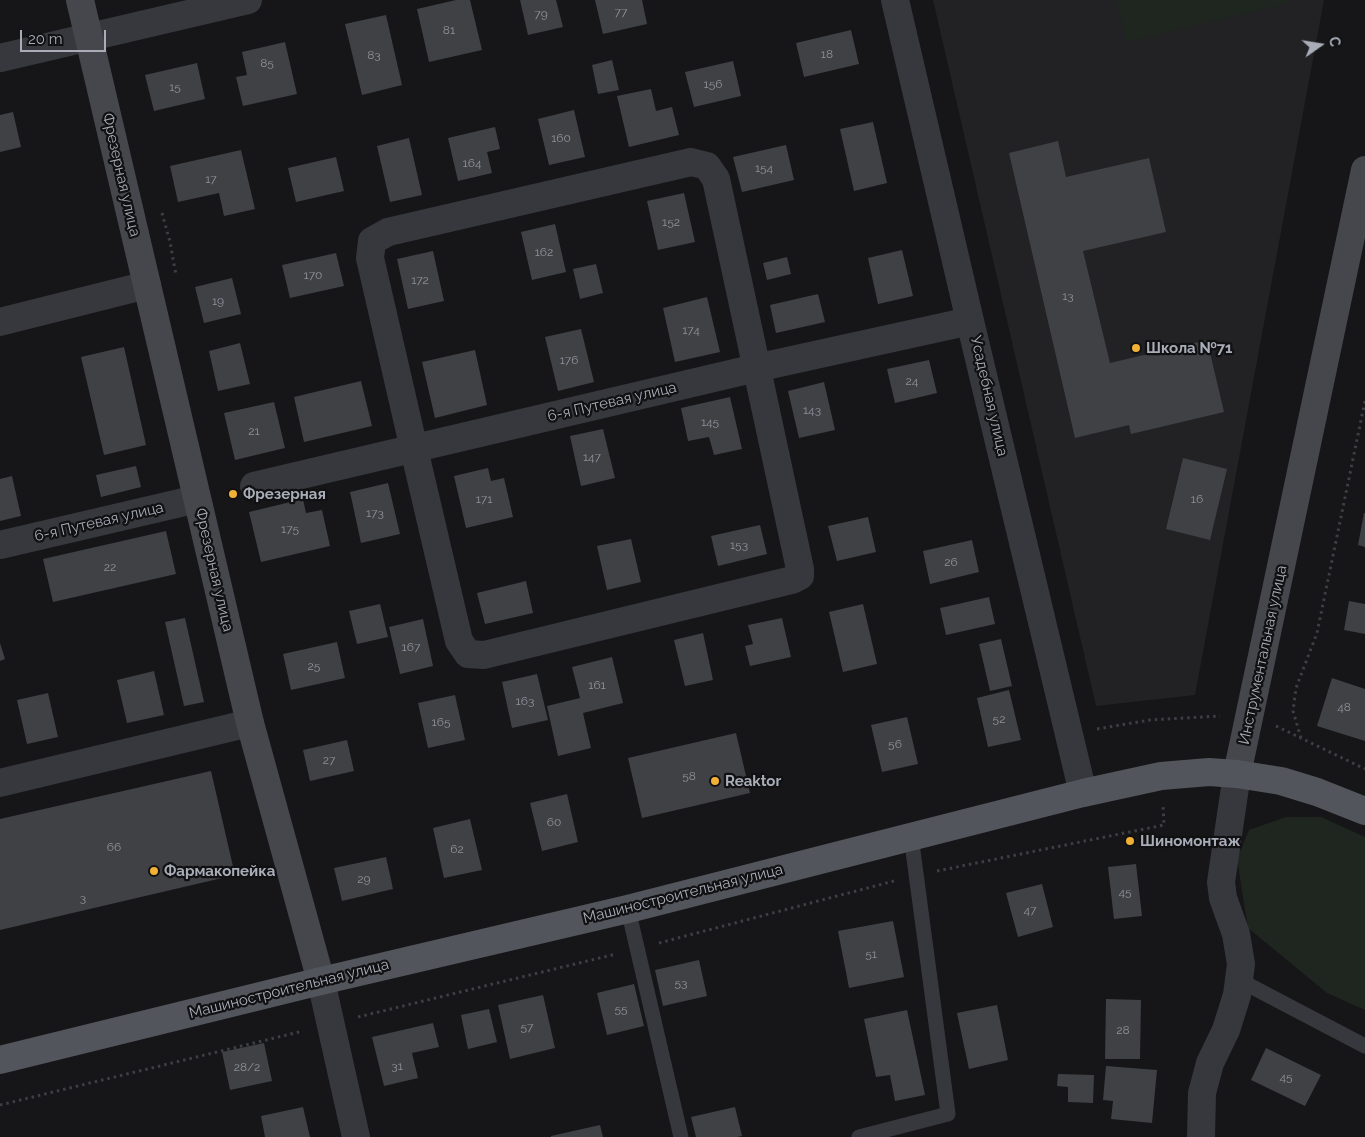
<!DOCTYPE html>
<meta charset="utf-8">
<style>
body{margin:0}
#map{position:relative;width:1365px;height:1137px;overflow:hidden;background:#161618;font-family:Raleway,sans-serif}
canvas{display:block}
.north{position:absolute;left:1295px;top:20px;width:50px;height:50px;-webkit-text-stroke:4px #111113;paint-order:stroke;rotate:77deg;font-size:14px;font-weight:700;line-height:20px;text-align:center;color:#a8adb8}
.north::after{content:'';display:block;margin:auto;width:18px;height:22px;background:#a8adb8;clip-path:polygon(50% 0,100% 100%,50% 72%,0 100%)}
.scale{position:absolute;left:20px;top:30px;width:86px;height:22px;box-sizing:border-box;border:2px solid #a8adb8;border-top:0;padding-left:6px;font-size:15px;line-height:18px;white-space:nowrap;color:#a8adb8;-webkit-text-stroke:4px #111113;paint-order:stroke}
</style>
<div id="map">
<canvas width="1365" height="1137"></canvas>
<div class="north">С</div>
<div class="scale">20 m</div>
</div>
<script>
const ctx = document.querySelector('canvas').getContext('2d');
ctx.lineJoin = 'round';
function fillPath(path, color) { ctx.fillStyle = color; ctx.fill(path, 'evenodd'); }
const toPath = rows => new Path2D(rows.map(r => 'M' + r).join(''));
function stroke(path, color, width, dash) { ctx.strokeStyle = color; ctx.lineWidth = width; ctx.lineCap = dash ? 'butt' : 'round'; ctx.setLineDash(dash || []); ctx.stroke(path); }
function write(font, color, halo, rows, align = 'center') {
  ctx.font = font + ' Raleway,sans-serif'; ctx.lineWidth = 4.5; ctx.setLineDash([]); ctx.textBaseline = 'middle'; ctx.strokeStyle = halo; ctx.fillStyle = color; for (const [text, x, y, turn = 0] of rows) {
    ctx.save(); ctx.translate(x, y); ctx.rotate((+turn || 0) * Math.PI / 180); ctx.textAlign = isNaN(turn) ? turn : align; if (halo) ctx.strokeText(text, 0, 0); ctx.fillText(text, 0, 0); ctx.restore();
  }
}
const built = toPath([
 [933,0,1324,0,1195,695,1096,706]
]);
const green = toPath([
 [1116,0,1286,0,1287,4,1126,42],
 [1286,817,1321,817,1365,837,1365,1010,1327,993,1248,928,1237,859,1249,830]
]);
const building = toPath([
 [456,0,470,0,482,50,429,62,417,9],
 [520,0,556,0,563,27,528,35],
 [595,0,642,0,647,24,603,34],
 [386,15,402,85,362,95,345,24],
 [851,30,859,64,804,77,796,43],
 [285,42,297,94,243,106,236,77,247,75,242,52],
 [612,60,619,90,598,94,592,65],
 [733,61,741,96,694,107,685,72],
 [197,63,205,99,154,111,145,75],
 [651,89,656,111,672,107,679,135,629,147,617,96],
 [574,110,585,157,549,165,538,119],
 [13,112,21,147,0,152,0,115],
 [873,122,887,183,854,191,840,129],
 [495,127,500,149,487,152,492,173,458,181,448,138],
 [409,138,422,195,390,202,377,146],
 [1058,141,1066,177,1149,158,1166,232,1083,251,1110,363,1207,340,1224,412,1131,434,1129,425,1075,438,1009,153],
 [786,145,794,180,742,192,733,157],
 [241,150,255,209,224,216,219,193,178,202,170,166],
 [336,157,344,191,296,202,288,168],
 [684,193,695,242,658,250,647,201],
 [555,224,566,272,532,280,521,232],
 [902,250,913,296,878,304,868,258],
 [433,251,444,301,408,309,397,259],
 [336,253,344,286,290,298,282,265],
 [787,257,791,274,767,280,763,263],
 [596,264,603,293,580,299,573,269],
 [232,278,241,314,204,323,195,287],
 [818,294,825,322,776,333,770,305],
 [707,297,720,352,675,362,663,308],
 [581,329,594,382,558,391,545,337],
 [240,343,250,384,218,391,209,351],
 [124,347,146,445,104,455,81,357],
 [475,350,487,405,435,418,422,362],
 [929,360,937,393,895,403,887,369],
 [361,381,372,426,304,442,294,397],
 [824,382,835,430,799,438,788,391],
 [730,397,742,449,714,455,709,437,688,441,681,408],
 [274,402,285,448,235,460,224,413],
 [603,429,615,478,581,486,570,436],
 [1183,458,1227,469,1210,540,1166,529],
 [136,466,141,487,101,497,96,475],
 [488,468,491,481,504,478,513,517,466,528,454,476],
 [12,476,21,516,0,521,0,479],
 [388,483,400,534,361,543,350,492],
 [303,499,306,513,322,510,330,546,261,562,249,512],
 [1364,513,1365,513,1365,547,1358,545],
 [868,517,876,552,837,561,828,526],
 [760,525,767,554,718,566,711,536],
 [166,531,176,574,53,602,43,559],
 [631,539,641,582,607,590,597,546],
 [972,540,979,572,930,584,923,551],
 [526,581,533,613,485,624,477,593],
 [989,597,995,624,946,635,940,608],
 [1349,601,1365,604,1365,634,1344,630],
 [380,604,388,637,357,644,349,611],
 [863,604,877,664,843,672,829,612],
 [185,618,204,702,184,706,165,622],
 [782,618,791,657,750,666,745,646,753,644,748,625],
 [423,619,433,666,400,674,389,627],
 [703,633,713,680,685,686,674,640],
 [1001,639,1012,686,990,691,979,644],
 [337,642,345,678,291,690,283,654],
 [0,643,5,659,0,661],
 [612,657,623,703,583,713,591,748,558,756,547,706,580,698,572,667],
 [154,671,164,715,127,723,117,680],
 [537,674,548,720,512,728,502,682],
 [1332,678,1365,689,1365,741,1317,726],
 [1009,690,1021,740,988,747,977,698],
 [48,693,58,737,27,744,17,700],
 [455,695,465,740,428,748,418,703],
 [907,717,918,764,882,772,871,725],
 [736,733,750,793,642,818,628,758],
 [347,740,354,771,310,781,303,750],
 [211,771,235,875,0,930,0,819],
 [567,794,578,842,542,851,530,803],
 [470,819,482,870,444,878,433,828],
 [386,857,393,889,342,901,334,868],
 [1136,864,1142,916,1114,919,1108,867],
 [1042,884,1053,927,1018,937,1006,893],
 [893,921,904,977,849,988,838,931],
 [699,960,707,996,663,1006,655,970],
 [634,984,644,1026,607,1035,597,993],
 [543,995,555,1048,510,1059,498,1005],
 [1106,999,1141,1000,1140,1059,1105,1059],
 [997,1005,1008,1060,969,1069,957,1013],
 [489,1009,497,1042,468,1049,461,1015],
 [907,1010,925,1095,895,1101,890,1075,876,1077,864,1019],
 [433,1023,439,1047,412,1053,418,1078,384,1086,372,1037],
 [264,1043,272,1081,230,1090,222,1052],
 [1266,1048,1321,1075,1305,1106,1251,1080],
 [1106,1066,1157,1070,1152,1123,1111,1119,1113,1101,1103,1100],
 [1058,1074,1094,1075,1093,1103,1068,1102,1068,1087,1057,1086],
 [303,1107,310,1137,265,1137,261,1116],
 [735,1107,742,1136,737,1137,696,1137,691,1117],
 [600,1125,603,1137,551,1137,551,1136]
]);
const path = toPath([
 [162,213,170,242,176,275],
 [1276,726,1365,769],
 [1097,729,1150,720,1220,716],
 [1301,738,1293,711,1296,688,1317,633,1365,401],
 [937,871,1164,825,1163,805],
 [659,943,894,881],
 [358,1017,616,954],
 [0,1105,303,1031]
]);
const lane = toPath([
 [628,909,681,1137],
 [1239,980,1365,1046],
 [859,1137,948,1114,911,836]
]);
const street = toPath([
 [895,0,970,321,1083,793],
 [0,58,248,0],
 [691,162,707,166,716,179,800,569,800,576,792,580,484,655,468,654,459,641,414,449,370,258,372,241,388,232,691,162],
 [0,322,147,285],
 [254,486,756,368,970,321],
 [0,545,197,499],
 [0,783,250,723],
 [321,981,356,1137],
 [1201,1137,1202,1093,1210,1063,1226,1030,1237,995,1241,964,1236,934,1223,898,1221,882,1237,774]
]);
const secondary = toPath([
 [80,0,250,723,321,981],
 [1237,774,1365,170]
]);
const primary = toPath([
 [0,1060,321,981,628,909,1083,793,1161,776,1209,772,1237,774,1281,781,1317,792,1365,811]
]);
const markers = [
 [1136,348,5,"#f2b134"],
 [233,494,5,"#f2b134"],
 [715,781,5,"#f2b134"],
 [1130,841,5,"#f2b134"],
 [154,871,5,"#f2b134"]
];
const numberNames = [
 ["77",621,12],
 ["79",541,14],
 ["81",449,30],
 ["18",827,54],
 ["83",374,55],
 ["85",267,63],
 ["156",713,84],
 ["15",175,87],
 ["160",561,138],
 ["164",472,163],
 ["154",764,168],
 ["17",211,179],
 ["152",671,222],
 ["162",544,252],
 ["170",313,275],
 ["172",420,280],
 ["13",1068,296],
 ["19",218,301],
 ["174",691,330],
 ["176",569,360],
 ["24",912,381],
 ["143",812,410],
 ["145",710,422],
 ["21",254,431],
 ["147",592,457],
 ["171",484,499],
 ["16",1197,499],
 ["173",375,513],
 ["175",290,529],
 ["153",739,545],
 ["26",951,562],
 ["22",110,567],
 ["167",411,647],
 ["25",314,666],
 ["161",597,685],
 ["163",525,701],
 ["48",1344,707],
 ["52",999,719],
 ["165",441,722],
 ["56",895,744],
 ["27",329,760],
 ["58",689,776],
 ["60",554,822],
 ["66",114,847],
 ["62",457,849],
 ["29",364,879],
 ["45",1125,892],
 ["3",83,898],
 ["47",1030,910],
 ["51",871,954],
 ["53",681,983],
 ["55",621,1009],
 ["57",527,1027],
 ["28",1123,1030],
 ["31",397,1066],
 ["28/2",247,1067],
 ["45",1286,1077]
];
const streetNames = [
 ["Фрезерная улица",121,175,77],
 ["Усадебная улица",989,396,77],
 ["6-я Путевая улица",612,402,-13],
 ["6-я Путевая улица",99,522,-13],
 ["Фрезерная улица",214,570,77],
 ["Инструментальная улица",1263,655,-78],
 ["Машиностроительная улица",683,894,-14],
 ["Машиностроительная улица",289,989,-14]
];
const poiNames = [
 ["Школа №71",1146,348],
 ["Фрезерная",243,494],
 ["Reaktor",725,781],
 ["Шиномонтаж",1140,841],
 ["Фармакопейка",164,871]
];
fillPath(built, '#222225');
fillPath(green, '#1e261f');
fillPath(building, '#404145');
stroke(path, '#3d3f44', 3, [2.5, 4]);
stroke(lane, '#37383d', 15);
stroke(street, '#37383d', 28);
stroke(secondary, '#45474d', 28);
stroke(primary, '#53555c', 28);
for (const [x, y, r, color] of markers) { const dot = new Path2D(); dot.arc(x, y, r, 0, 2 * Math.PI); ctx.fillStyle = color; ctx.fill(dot); stroke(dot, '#111113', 2); }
write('12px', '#8e929b', null, numberNames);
write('15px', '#a8adb8', '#111113', streetNames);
write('bold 15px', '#a8adb8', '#111113', poiNames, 'left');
</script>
